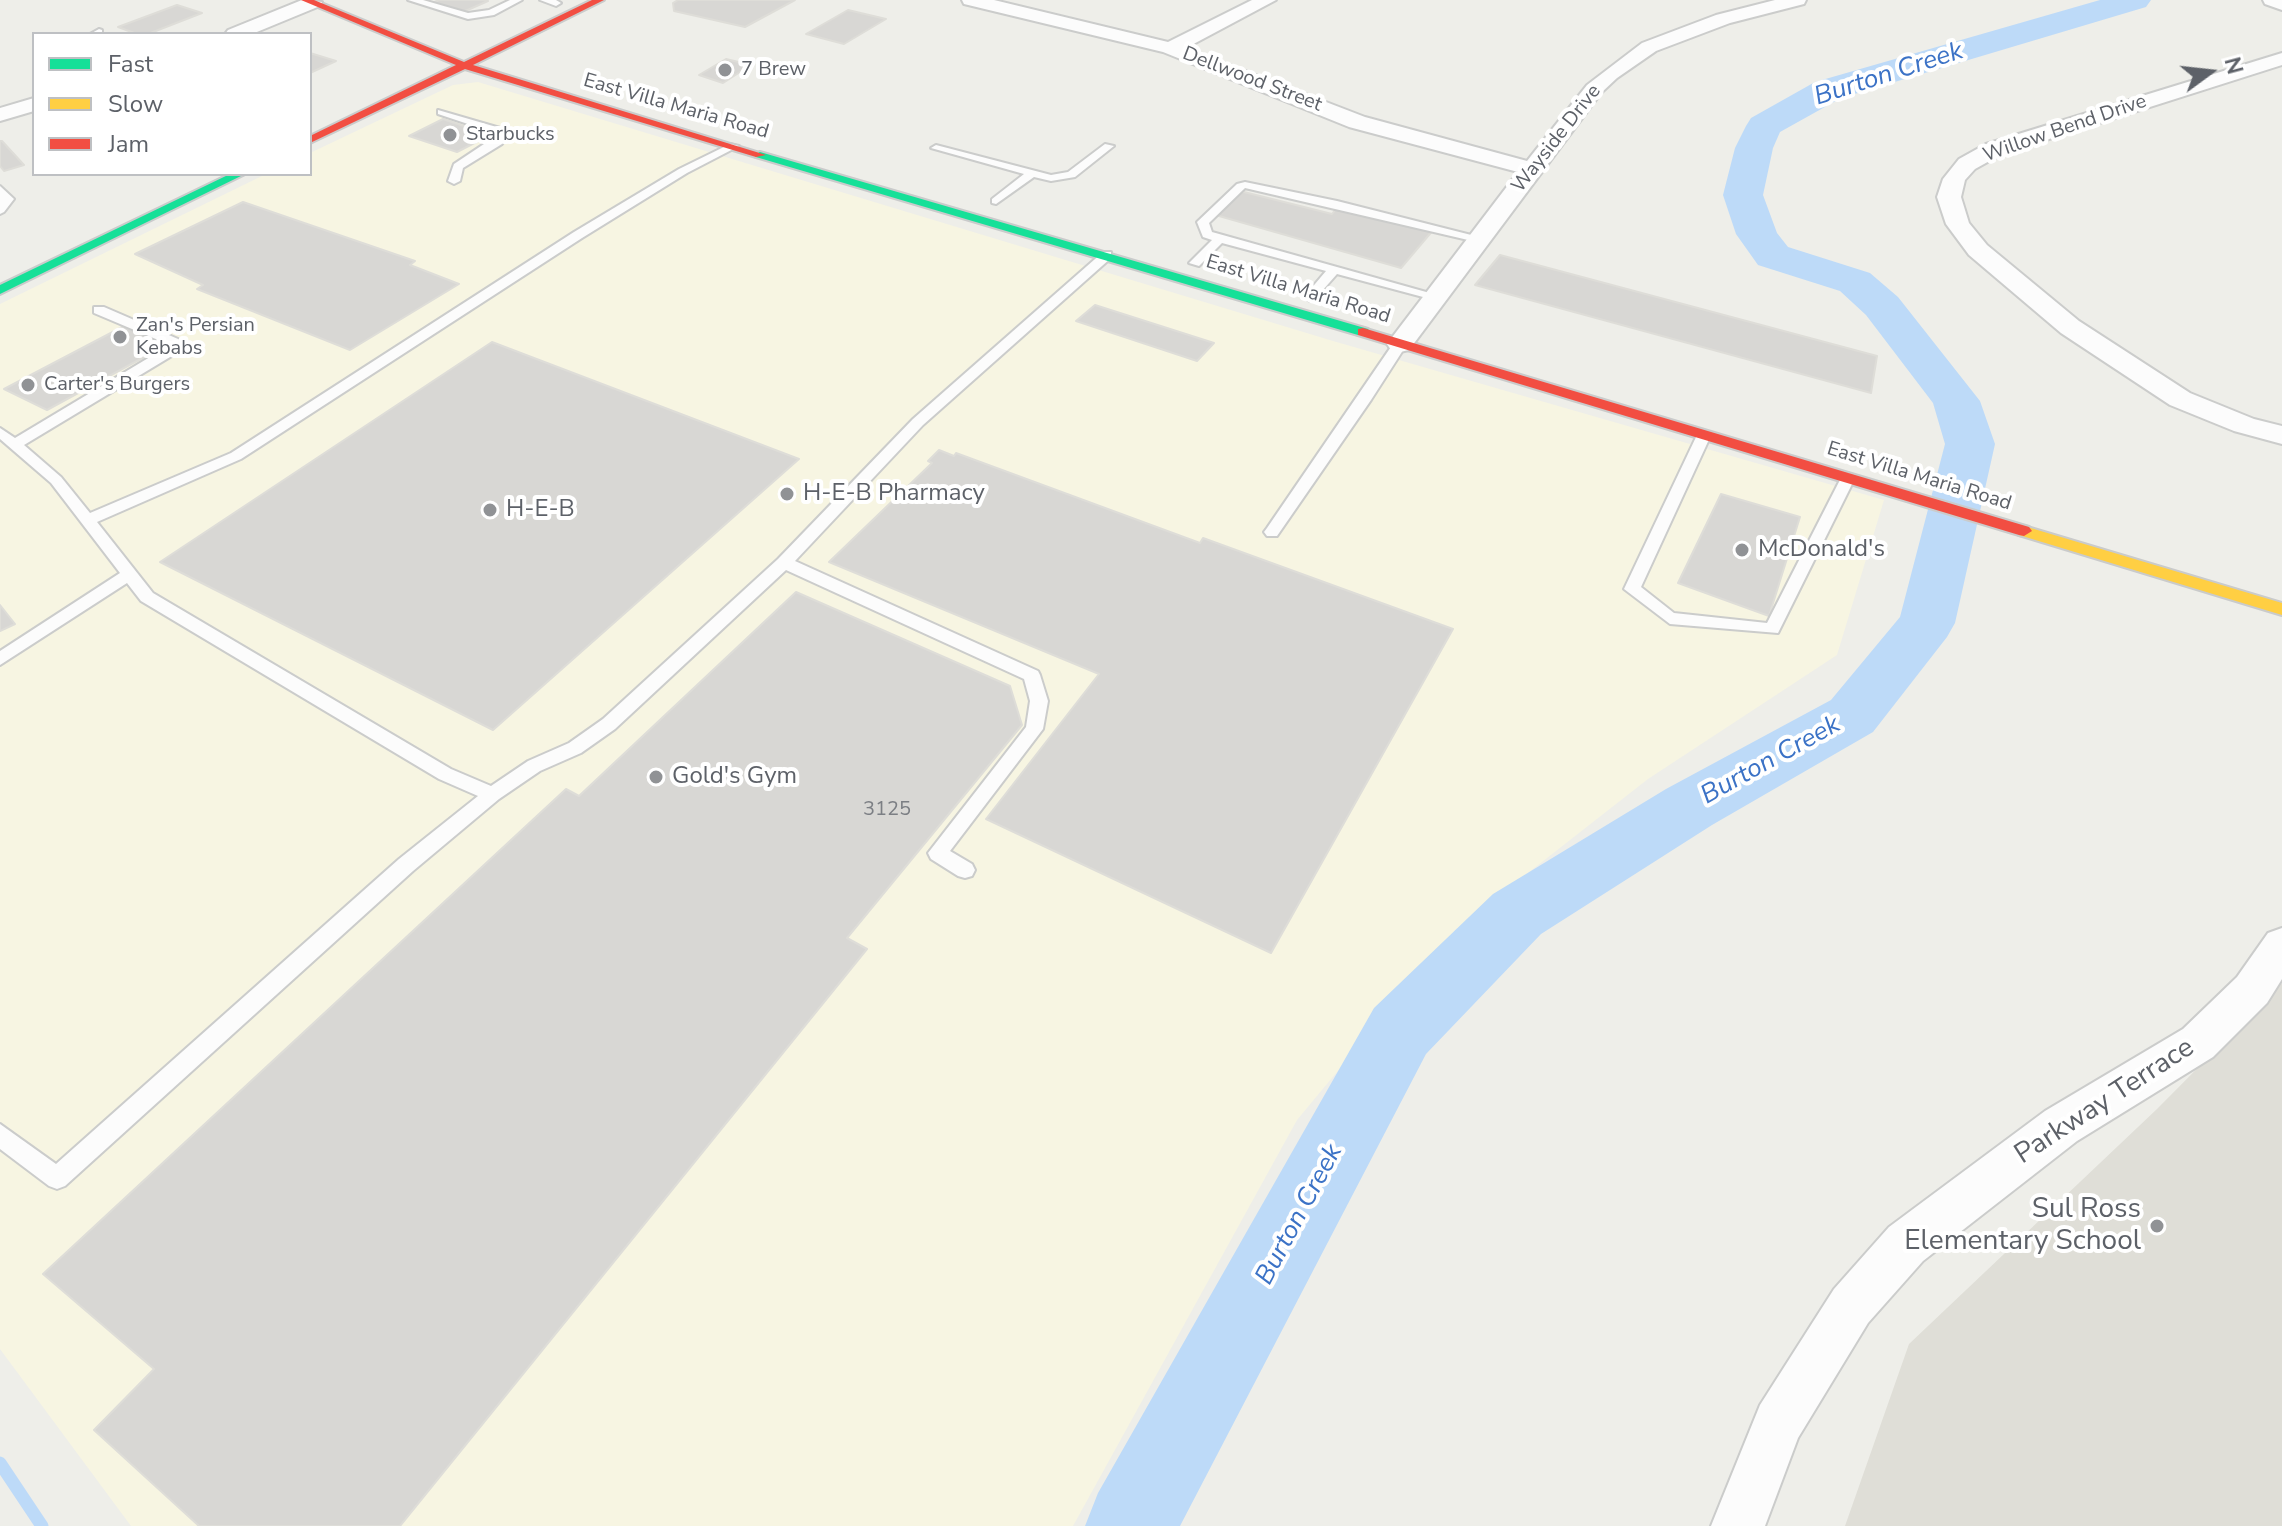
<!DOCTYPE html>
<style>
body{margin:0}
#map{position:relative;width:2282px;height:1526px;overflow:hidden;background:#eeeee9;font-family:"Nunito Sans",sans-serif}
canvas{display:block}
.legend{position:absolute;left:32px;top:32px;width:280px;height:144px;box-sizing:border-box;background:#fff;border:2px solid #bec0c3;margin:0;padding:10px 14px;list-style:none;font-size:24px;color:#5d6168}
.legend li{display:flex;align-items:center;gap:16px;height:40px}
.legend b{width:40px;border:2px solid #bec0c3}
.north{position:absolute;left:2170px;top:32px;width:80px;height:80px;-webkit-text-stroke:6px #fff;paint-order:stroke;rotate:75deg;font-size:22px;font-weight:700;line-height:32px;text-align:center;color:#5d6168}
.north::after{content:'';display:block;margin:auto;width:28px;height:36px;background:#5d6168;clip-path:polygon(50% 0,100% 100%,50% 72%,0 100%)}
</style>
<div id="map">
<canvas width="2282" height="1526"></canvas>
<ul class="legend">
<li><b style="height:10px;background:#16e098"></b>Fast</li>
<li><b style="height:10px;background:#ffcf43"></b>Slow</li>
<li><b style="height:10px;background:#f24e42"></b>Jam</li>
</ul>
<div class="north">N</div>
</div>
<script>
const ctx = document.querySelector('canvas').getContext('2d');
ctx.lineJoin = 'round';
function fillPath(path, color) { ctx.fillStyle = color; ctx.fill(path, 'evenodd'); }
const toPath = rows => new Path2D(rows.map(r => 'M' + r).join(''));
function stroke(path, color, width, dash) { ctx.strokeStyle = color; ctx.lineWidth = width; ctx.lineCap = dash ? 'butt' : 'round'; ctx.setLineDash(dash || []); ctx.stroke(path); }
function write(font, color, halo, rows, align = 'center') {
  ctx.font = font + ' "Nunito Sans",sans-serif'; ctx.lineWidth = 8; ctx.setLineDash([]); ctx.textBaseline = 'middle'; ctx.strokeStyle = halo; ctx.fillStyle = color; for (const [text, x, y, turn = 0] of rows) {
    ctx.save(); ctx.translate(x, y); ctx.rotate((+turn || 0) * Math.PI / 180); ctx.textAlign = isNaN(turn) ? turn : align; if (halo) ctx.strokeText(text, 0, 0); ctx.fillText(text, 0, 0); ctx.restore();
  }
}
const commercial = toPath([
 [478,82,1333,341,1884,500,1837,655,1648,779,1455,930,1297,1120,1073,1526,131,1526,0,1349,0,304,266,174,310,174,310,153,453,85]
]);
const education = toPath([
 [2282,983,2282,1526,1845,1526,1909,1344,2157,1109]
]);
const stream = toPath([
 [0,1463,42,1526]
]);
const river = toPath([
 [2100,0,2151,0,2146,7,1841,98,1780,132,1773,148,1763,195,1777,233,1788,247,1870,273,1898,297,1980,401,1995,444,1955,623,1947,637,1873,732,1712,825,1541,934,1426,1054,1180,1526,1085,1526,1098,1493,1374,1008,1493,894,1666,789,1831,700,1900,617,1945,444,1933,403,1866,315,1840,291,1758,265,1736,234,1723,195,1735,148,1746,126,1751,118,1815,82,2100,0]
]);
const building = toPath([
 [439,0,484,0,488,1,463,12,432,3,439,0],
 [678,0,795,0,745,27,674,11,673,3,678,0],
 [177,5,202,13,148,34,137,34,118,27,177,5],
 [848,10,886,19,844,44,806,34,848,10],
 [310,53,336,61,310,73,310,53],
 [726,59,751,65,723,83,699,75,726,59],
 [443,119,490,135,457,152,409,136,443,119],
 [0,141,2,141,24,165,4,171,0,166,0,141],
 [1240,191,1332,214,1339,205,1434,229,1401,268,1212,214,1240,191],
 [243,202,415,261,410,265,459,284,350,350,197,289,203,285,135,254,243,202],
 [1500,255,1877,356,1871,393,1475,285,1500,255],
 [1095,305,1214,343,1197,361,1076,321,1095,305],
 [126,325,168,344,47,410,4,389,126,325],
 [492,342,799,459,493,730,160,562,492,342],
 [939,450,954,456,956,453,1200,543,1203,538,1453,629,1271,953,986,819,1099,674,829,562,932,463,928,461,939,450],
 [1721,494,1800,517,1769,616,1678,583,1721,494],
 [796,592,1010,686,1022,725,847,938,867,949,400,1526,199,1526,94,1430,154,1369,43,1274,566,789,579,796,796,592],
 [0,605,15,624,0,631,0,605]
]);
const lane = toPath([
 [408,0,423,0,468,13,489,10,510,0,522,0,494,15,468,19,408,0],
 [540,0,556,0,561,3,556,6,540,0],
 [99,29,102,30,102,34,90,34,99,29],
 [438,110,500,128,507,136,502,144,463,168,460,181,454,184,448,181,454,164,496,136,492,132,438,114,438,110],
 [730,144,739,146,687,173,582,238,241,459,97,522,153,593,451,769,491,786,528,761,569,743,603,719,778,559,913,419,1103,252,1111,252,1111,258,923,425,795,561,1038,671,1040,675,1048,701,1043,729,950,851,972,864,975,870,972,876,965,878,958,876,931,859,928,853,1026,727,1030,701,1024,679,786,570,615,729,581,753,540,771,499,799,413,871,65,1186,57,1189,49,1186,0,1149,0,1124,56,1164,399,859,478,796,439,779,141,601,127,583,0,665,0,651,120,573,51,483,0,439,0,428,15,438,170,345,94,313,94,307,104,307,185,342,185,348,24,445,61,477,90,513,231,453,574,232,679,169,730,144],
 [1105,144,1114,146,1075,177,1051,181,1034,177,996,204,992,203,992,199,1024,174,931,148,936,145,1051,175,1068,172,1105,144],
 [1245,182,1337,201,1487,239,1481,243,1245,188,1209,223,1212,232,1444,297,1438,301,1337,274,1314,300,1310,301,1304,297,1326,271,1222,243,1199,266,1189,263,1212,240,1203,237,1197,222,1237,184,1245,182],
 [0,186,14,199,4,212,0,214,0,186],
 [1400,340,1407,344,1371,400,1277,536,1267,536,1264,532,1267,528,1395,341,1400,340],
 [1704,431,1711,435,1641,587,1674,613,1767,623,1841,478,1848,473,1855,478,1778,633,1670,624,1624,589,1697,435,1704,431]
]);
const street = toPath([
 [302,0,322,2,320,6,252,34,225,34,228,30,302,0],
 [962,0,994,0,1168,42,1252,0,1276,0,1186,48,1365,117,1527,161,1587,85,1642,43,1716,15,1775,0,1806,0,1804,4,1730,23,1656,51,1617,78,1601,93,1409,350,1400,352,1391,350,1387,344,1518,172,1349,127,1163,52,964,4,962,0],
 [2263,0,2282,0,2282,10,2265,4,2263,0],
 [2282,53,2282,65,2002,154,1975,169,1965,180,1961,197,1969,223,1987,245,2079,321,2190,393,2254,419,2282,426,2282,444,2234,431,2170,405,2061,333,1969,255,1946,224,1937,197,1943,179,1959,159,1986,144,2282,53],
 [34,98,34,111,0,121,0,108,34,98],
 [2282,928,2282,979,2267,1003,2213,1057,2077,1141,1923,1261,1868,1323,1798,1438,1765,1526,1711,1526,1760,1405,1834,1289,1889,1227,2045,1111,2183,1029,2237,977,2268,933,2282,928]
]);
const fast = toPath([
 [760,152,1368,329,1370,332,1358,335,756,157,754,155,760,152],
 [230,174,245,174,0,294,0,285,230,174]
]);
const slow = toPath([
 [2024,526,2282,603,2282,615,2019,535,2016,531,2024,526]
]);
const jam = toPath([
 [301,0,314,0,464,62,592,0,604,0,473,65,766,155,756,157,465,69,310,143,310,136,456,65,301,0],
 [1363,328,2029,527,2032,531,2024,536,2019,535,1358,335,1358,329,1363,328]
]);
const markers = [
 [725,70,8,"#909295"],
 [450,135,8,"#909295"],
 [120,337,8,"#909295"],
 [28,385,8,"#909295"],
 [787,494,8,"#909295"],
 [490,510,8,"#909295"],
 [1742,550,8,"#909295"],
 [656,777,8,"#909295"],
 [2157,1226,8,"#909295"]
];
const farPoinames = [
 ["7 Brew",741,70],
 ["Starbucks",466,135],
 ["Zan's Persian",136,326],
 ["Kebabs",136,349],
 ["Carter's Burgers",44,385]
];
const farStreetnames = [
 ["Dellwood Street",1252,80,21],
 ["East Villa Maria Road",676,107,16],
 ["Willow Bend Drive",2065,129,-19],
 ["Wayside Drive",1557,139,-52],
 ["East Villa Maria Road",1298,290,17],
 ["East Villa Maria Road",1919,477,17]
];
const numberNames = [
 ["3125",887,810]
];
const poiNames = [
 ["H-E-B Pharmacy",803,494],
 ["H-E-B",506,510],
 ["McDonald's",1758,550],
 ["Gold's Gym",672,777]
];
const waterNames = [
 ["Burton Creek",1889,75,-18],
 ["Burton Creek",1771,761,-29],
 ["Burton Creek",1300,1215,-62]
];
const nearStreetnames = [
 ["Parkway Terrace",2105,1102,-33]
];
const nearPoinames = [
 ["Sul Ross",2141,1210],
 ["Elementary School",2141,1242]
];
fillPath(commercial, '#f7f5e2');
fillPath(education, '#dfded7');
stroke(stream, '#bddaf8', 13);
fillPath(river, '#bddaf8');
fillPath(building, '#d8d7d4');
stroke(building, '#deddd8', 2);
stroke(lane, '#cbcccb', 4);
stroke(street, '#cbcccb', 4);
stroke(fast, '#cacbcb', 4);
stroke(slow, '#cacbcb', 4);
stroke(jam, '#cacbcb', 4);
fillPath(lane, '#fcfcfc');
fillPath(street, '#fcfcfc');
fillPath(fast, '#16e098');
fillPath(slow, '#ffcf43');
fillPath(jam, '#f24e42');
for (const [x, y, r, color] of markers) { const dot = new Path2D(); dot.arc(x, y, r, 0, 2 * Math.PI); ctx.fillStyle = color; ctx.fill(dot); stroke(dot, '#fff', 3); }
write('20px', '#5d6168', '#fff', farPoinames, 'left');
write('20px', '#5d6168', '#fff', farStreetnames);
write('20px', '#7c7f84', null, numberNames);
write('24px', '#5d6168', '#fff', poiNames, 'left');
write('italic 26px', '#3b72c6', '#fff', waterNames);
write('28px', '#5d6168', '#fff', nearStreetnames);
write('28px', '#5d6168', '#fff', nearPoinames, 'right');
</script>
